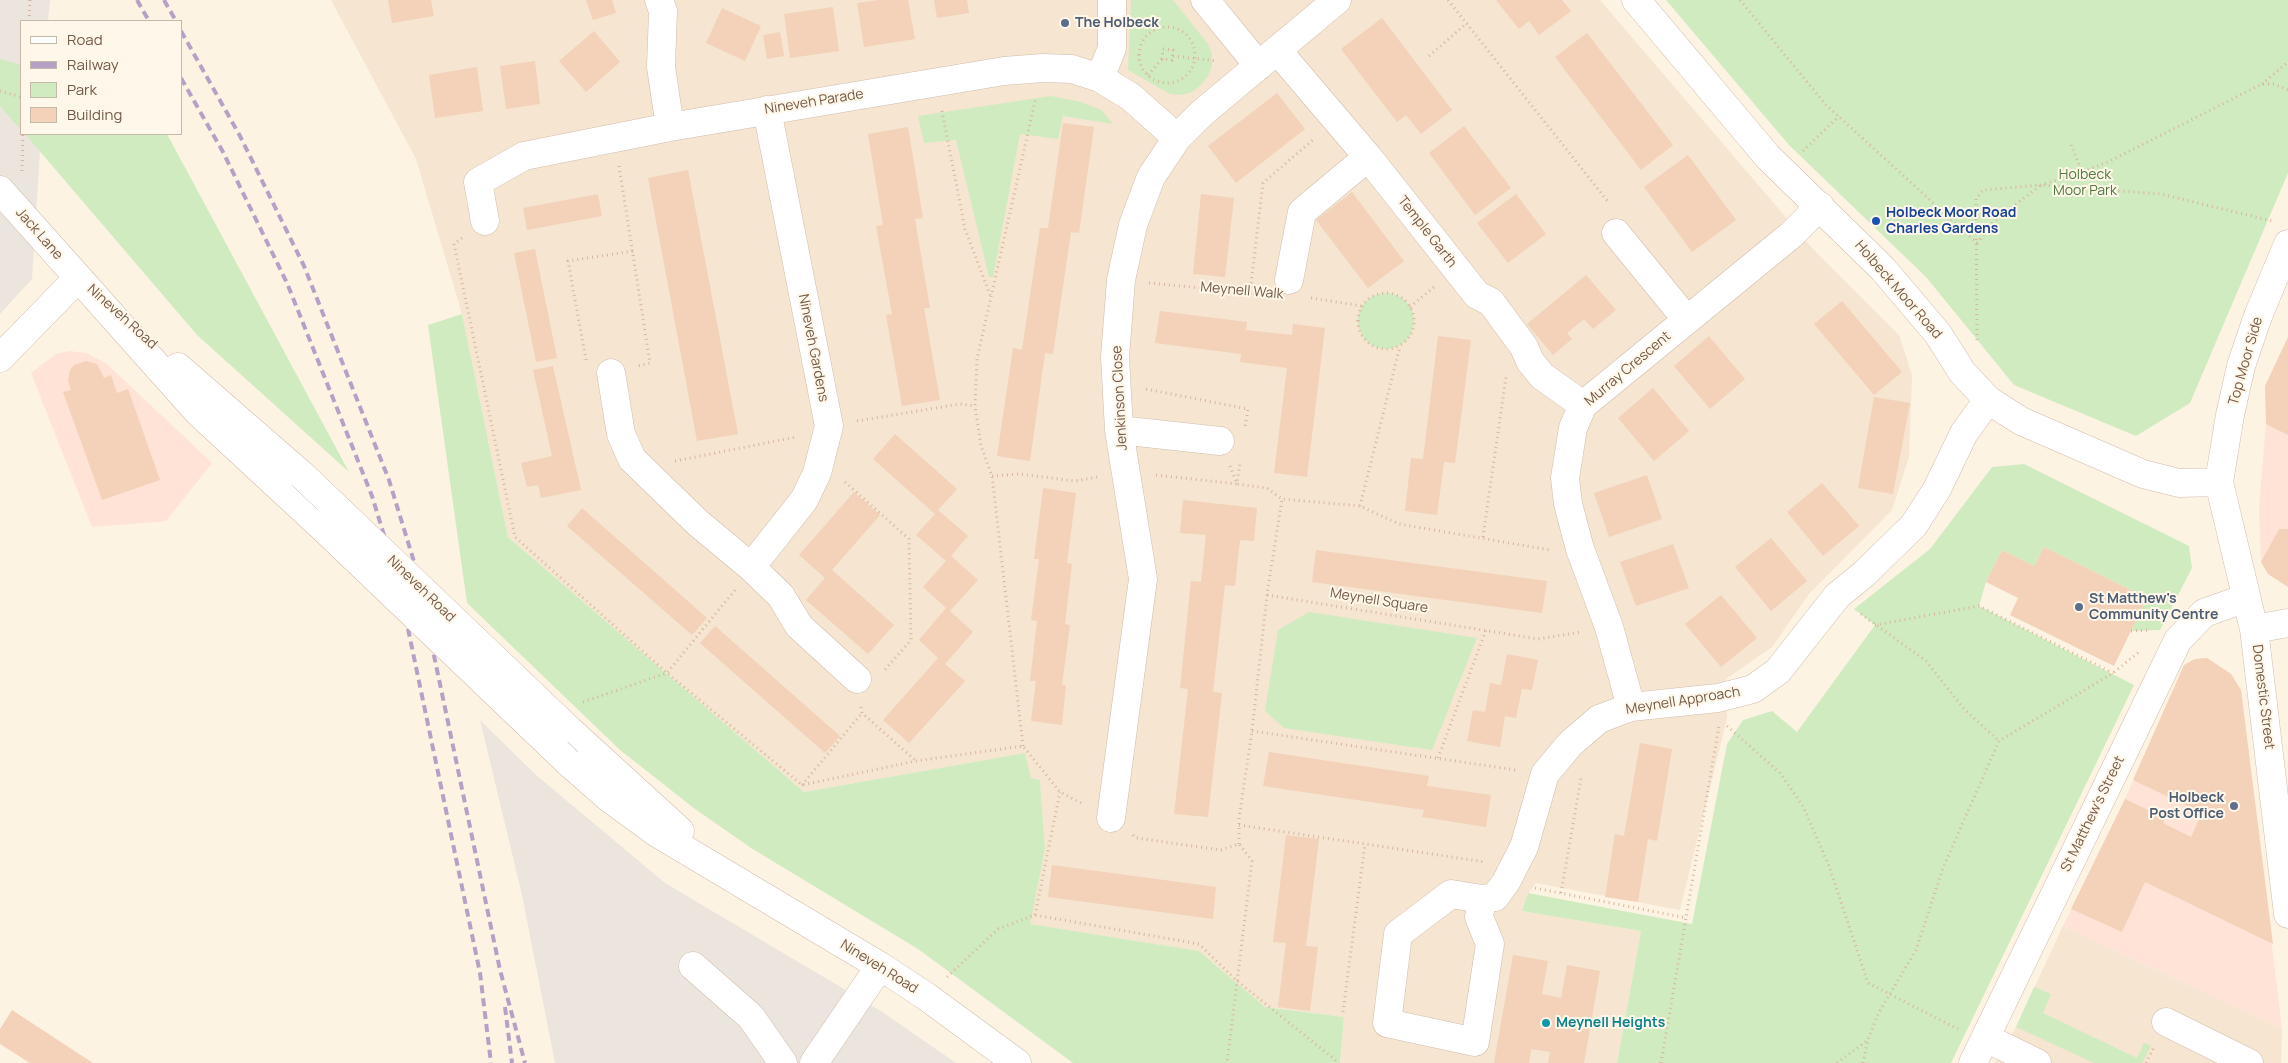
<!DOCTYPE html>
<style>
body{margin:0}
#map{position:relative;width:2288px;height:1063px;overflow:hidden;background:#fdf3e2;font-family:Manrope,sans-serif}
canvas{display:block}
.legend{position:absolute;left:20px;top:20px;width:162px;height:115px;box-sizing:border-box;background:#fff7e9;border:1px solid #c8b8a9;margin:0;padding:6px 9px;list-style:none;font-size:15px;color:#755948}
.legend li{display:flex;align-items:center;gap:10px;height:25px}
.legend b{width:25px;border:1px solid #c8b8a9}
</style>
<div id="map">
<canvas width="2288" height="1063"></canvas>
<ul class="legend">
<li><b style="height:6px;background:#fff"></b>Road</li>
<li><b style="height:6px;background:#b6a1c6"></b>Railway</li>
<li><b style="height:14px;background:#d1ebc1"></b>Park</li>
<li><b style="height:14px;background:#f3d2b9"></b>Building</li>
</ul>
</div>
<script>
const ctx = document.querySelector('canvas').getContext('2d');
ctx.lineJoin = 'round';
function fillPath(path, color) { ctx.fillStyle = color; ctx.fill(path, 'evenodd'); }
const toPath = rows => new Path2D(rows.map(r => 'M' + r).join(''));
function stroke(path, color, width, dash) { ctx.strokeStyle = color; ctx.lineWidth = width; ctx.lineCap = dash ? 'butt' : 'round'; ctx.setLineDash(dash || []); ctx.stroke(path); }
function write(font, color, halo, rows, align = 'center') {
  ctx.font = font + ' Manrope,sans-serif'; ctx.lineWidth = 4; ctx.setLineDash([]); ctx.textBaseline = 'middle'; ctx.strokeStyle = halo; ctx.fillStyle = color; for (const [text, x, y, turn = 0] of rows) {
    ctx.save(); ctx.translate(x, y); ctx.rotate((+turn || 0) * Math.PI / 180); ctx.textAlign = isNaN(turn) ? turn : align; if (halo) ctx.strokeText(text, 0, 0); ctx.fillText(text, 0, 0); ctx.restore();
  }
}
const residential = toPath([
 [331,0,1600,0,1813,249,1899,335,1912,375,1909,457,1892,510,1809,594,1772,647,1726,679,1727,718,1680,910,1536,883,1528,894,1522,911,1641,931,1617,1063,1340,1063,1344,1017,1265,1007,1199,951,1029,924,1045,849,1040,780,1031,779,1025,753,804,792,508,537,462,314,416,159],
 [2063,926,2282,1029,2281,1063,1995,1063,2016,1027]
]);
const commercial = toPath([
 [2288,337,2288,587,2268,574,2261,562,2259,508,2266,424,2265,386],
 [69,351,87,353,107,364,212,463,166,521,92,527,31,373,56,354],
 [2207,658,2231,674,2241,690,2282,1029,2063,926,2125,799,2184,665,2195,659]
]);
const industrial = toPath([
 [0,0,50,0,48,21,21,21,21,134,41,134,32,279,0,314],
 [480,720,535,774,665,883,881,1011,956,1063,555,1063,522,895]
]);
const green = toPath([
 [1131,0,1173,0,1208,44,1212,54,1212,66,1208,76,1201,85,1192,92,1181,95,1170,94,1128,70],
 [1666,0,2288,0,2288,173,2190,403,2136,436,2014,385,1926,277,1789,145],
 [0,59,21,65,21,130,0,106],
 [1051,96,1081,102,1101,110,1113,124,1063,116,1058,139,1020,134,993,277,989,277,956,140,924,143,918,116],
 [25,134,167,134,349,472,197,335],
 '1358 321a28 28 0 1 1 56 0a28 28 0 1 1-56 0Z',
 [462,314,508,537,804,792,1025,753,1031,778,1040,780,1045,849,1030,924,1199,951,1265,1007,1344,1017,1340,1063,1073,1063,918,949,751,848,695,809,620,750,467,603,428,325],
 [2024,464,2189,546,2192,568,2160,630,2131,631,2147,598,2044,547,2034,566,2002,550,1986,582,1979,606,2134,685,1951,1063,1617,1063,1641,931,1522,911,1528,893,1692,924,1727,744,1743,720,1772,711,1797,732,1875,625,1854,609,1930,549,1992,467],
 [1309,612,1477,638,1432,750,1284,728,1265,711,1278,630],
 [2034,987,2051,994,2043,1013,2137,1058,2144,1043,2151,1046,2142,1063,2094,1063,2016,1027]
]);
const building = toPath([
 [388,0,431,0,434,16,392,23],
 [586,0,612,0,616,13,593,20],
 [878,0,908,0,915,39,864,47,857,3],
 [934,0,967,0,969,13,937,18],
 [1496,0,1562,0,1571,11,1539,35,1529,21,1519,29],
 [833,7,839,51,790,58,784,14],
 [722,8,761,26,745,61,706,43],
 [1382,18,1452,110,1421,134,1406,115,1397,122,1341,49],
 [594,31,620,62,586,92,559,61],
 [780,32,784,56,767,59,763,35],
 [1587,33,1673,145,1641,170,1555,57],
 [535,61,540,104,506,109,500,66],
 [477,67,483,111,435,118,429,75],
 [1277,93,1305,129,1236,183,1208,146],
 [1063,123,1094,127,1079,233,1071,232,1053,354,1045,353,1030,461,997,456,1013,348,1022,350,1040,228,1048,228],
 [1464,126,1511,188,1475,215,1429,153],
 [908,127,923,218,915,219,930,308,924,308,940,400,902,406,886,315,892,314,876,226,883,225,868,134],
 [1688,155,1736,220,1692,252,1644,187],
 [688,170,738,434,697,441,648,178],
 [1352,192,1404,261,1368,288,1316,220],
 [598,194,602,216,527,230,523,208],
 [1201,194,1234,198,1225,277,1193,274],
 [1516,194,1546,234,1508,263,1477,223],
 [535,249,557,358,536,362,514,253],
 [1586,275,1616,310,1593,329,1584,319,1567,333,1572,339,1553,355,1527,324],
 [1842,301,1902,372,1874,395,1814,324],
 [1160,311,1247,322,1246,330,1292,335,1293,324,1325,328,1307,477,1274,473,1287,368,1240,362,1241,354,1155,343],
 [1438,336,1471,340,1455,463,1444,462,1437,515,1405,511,1411,458,1423,459],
 [1709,336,1745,379,1710,409,1674,366],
 [2288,337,2288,435,2266,424,2265,386],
 [86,361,97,364,104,378,111,375,117,393,128,389,160,480,102,500,63,392,71,390,68,381,70,370,74,365],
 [553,366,581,490,541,498,538,485,527,487,521,463,552,456,533,370],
 [1653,388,1689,431,1654,461,1618,418],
 [1874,397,1910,403,1893,494,1858,488],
 [895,434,957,489,938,510,968,536,951,556,978,580,950,611,973,632,945,664,965,681,909,743,883,720,938,658,919,640,946,608,923,587,946,561,916,535,935,514,873,459],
 [1647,475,1662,519,1609,537,1594,493],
 [1822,483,1859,526,1823,556,1787,512],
 [1043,488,1076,493,1067,563,1072,564,1065,624,1070,625,1062,685,1066,685,1062,725,1031,721,1036,681,1030,681,1037,621,1031,620,1039,559,1034,559],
 [854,492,880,515,832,570,894,625,868,654,806,600,825,578,799,555],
 [1183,500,1257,508,1254,541,1240,540,1235,586,1225,585,1213,692,1222,693,1208,817,1174,814,1188,689,1180,688,1191,581,1201,582,1206,535,1180,533],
 [582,508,707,618,692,635,567,526],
 [2279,529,2288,529,2288,587,2268,574,2261,562],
 [1771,538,1807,581,1771,611,1735,567],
 [1673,544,1689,588,1636,606,1620,562],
 [2044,547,2147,598,2114,666,2010,615,2018,598,1986,582,2002,550,2034,566],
 [1316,550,1547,581,1542,613,1312,582],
 [1721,595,1757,638,1721,667,1685,624],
 [715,626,840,736,825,753,700,643],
 [1507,654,1538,660,1532,690,1522,689,1516,718,1505,716,1500,747,1467,741,1473,710,1485,712,1490,683,1501,685],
 [2207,658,2231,674,2241,690,2273,944,2145,882,2122,932,2071,909,2125,799,2165,818,2163,823,2191,837,2202,813,2133,780,2184,665,2195,659],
 [1640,743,1672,749,1657,841,1648,839,1638,902,1605,897,1615,834,1624,836],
 [1269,752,1429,776,1427,786,1491,795,1486,827,1422,817,1424,810,1263,786],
 [1286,835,1319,839,1306,946,1318,947,1310,1011,1278,1007,1286,943,1273,942],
 [1052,865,1216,887,1213,919,1048,897],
 [1513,955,1548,961,1542,994,1561,998,1567,965,1600,971,1584,1063,1548,1063,1550,1052,1531,1049,1529,1063,1494,1063],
 [12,1010,70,1048,93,1063,30,1063,0,1044,0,1029]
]);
const path = toPath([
 [1448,0,1609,203],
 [1740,0,1825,104,1977,243,1993,222,2041,185,2161,194,2272,221],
 [29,21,30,0],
 '1139 55a28 28 0 1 1 56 0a28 28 0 1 1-56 0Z',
 [1163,49,1173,50,1172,60,1162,59,1163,49],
 [1173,56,1217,61],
 [1429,56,1467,23],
 [1148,75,1162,59],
 [2262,84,2288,62],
 [0,91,21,97],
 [942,111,965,229,990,295],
 [2071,145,2082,172],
 [1803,151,1839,116],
 [619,166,650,363,638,366],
 [22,171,23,134],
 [462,238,454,244,515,537,667,673,802,785,916,761,1023,746,1060,792,1083,804],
 [1149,283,1265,294],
 '1358 321a28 28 0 1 1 56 0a28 28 0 1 1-56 0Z',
 [1250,293,1263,183,1314,139],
 [1311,298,1362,306],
 [1410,307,1434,287],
 [1977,340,1976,199,1983,190,2041,185,2082,172,2110,161,2262,84,2274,84,2288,90],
 [586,360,568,261,634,251],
 [1146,389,1248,409,1245,427],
 [857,421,960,404,975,406],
 [675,461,796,437],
 [1230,466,1237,484,1267,488,1282,499,1360,506,1399,524,1550,550],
 [1156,475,1237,484,1240,462],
 [992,476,1019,474,1075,481,1097,477],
 [845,482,909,539,911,640,883,672],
 [1360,506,1400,346],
 [1483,537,1506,377],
 [1267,595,1538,639,1581,632],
 [1861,614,1926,661,1964,709,1999,741],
 [1875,625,1979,606,2113,673],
 [2131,631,2150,630],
 [583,702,667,673,735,590],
 [861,707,862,713,916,761],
 [1727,726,1780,773,1803,806,1829,866,1868,983,1958,1029],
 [1252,731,1516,770],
 [1023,746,992,476,981,446,975,406,977,359,1036,97],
 [1438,758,1486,630],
 [802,785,862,713],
 [1239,825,1485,862],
 [1133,835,1136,838,1221,850,1239,844,1252,861,1227,1063],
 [1239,844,1239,818,1252,731,1267,595,1282,499],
 [1535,888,1687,918],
 [1561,893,1581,778],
 [1035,915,1060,792],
 [947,977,998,929,1035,915,1199,944,1236,980,1339,1063],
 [1343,1012,1365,844],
 [1661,1063,1719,726],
 [1837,1063,1868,1040,1878,1014,1916,950,1943,868,1999,741,2113,673,2139,652],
 [1863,1063,1868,1040],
 [2146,1063,2154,1047]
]);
const minor = toPath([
 [659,0,663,11,661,67,670,127],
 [1205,0,1259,66],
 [1636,0,1768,157,1883,269,1938,334,1962,372,1988,400,2021,421,2143,474,2179,483,2219,482],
 [1277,50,1368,157,1477,295,1491,302,1524,347,1530,361,1542,376,1583,405],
 [1100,78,1112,48,1112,0],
 [0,190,198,412,319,524],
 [485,221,478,182,524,156,670,127,1004,71,1043,68,1072,69,1100,78,1131,97,1177,138],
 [1616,233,1687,320],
 [2288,244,2258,316,2241,366,2230,415,2219,482,2254,629,2288,914],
 [1289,280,1302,212,1368,157],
 [0,358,78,278],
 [178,367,302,475],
 [611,373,621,434,632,459,698,523,751,567,781,596,799,626,857,679],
 [1119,430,1220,441],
 [751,567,804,500,817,473,829,426,767,110],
 [2254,629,2288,623],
 [1631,707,1609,627,1580,549,1568,504,1565,478,1573,428,1583,405,1791,235,1820,206],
 [567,728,680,831],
 [568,762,609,798,657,833,880,966,927,997,1017,1063],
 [1111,818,1143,579,1119,430,1115,357,1121,280,1133,225,1151,177,1177,138,1202,113,1337,0],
 [1482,899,1479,917,1490,944,1475,1042,1387,1023,1398,934,1451,894,1482,899,1495,897,1506,882,1524,847,1545,774,1570,744,1599,719,1631,707,1718,698,1753,689,1778,671,1837,596,1864,574,1914,525,1937,489,1964,433,1988,400],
 [693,966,751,1017,783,1063],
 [2166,1022,2249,1063],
 [1986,1038,2037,1063],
 [814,1063,880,966],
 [1973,1063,2178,640,2204,613,2246,598]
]);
const rail = toPath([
 [137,0,149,21],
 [164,0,176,21],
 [181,31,240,136,304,266,389,480,415,565,500,970,525,1063],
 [181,78,223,152,287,283,372,496,398,581,480,973,491,1063],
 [505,1007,512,1063]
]);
const minorBridge = toPath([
 [302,475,567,728],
 [319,524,568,762]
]);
const markers = [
 [1065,23,5,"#5c6f8a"],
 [1876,221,5,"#1a4fb4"],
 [2079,607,5,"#5c6f8a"],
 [2234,806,5,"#5c6f8a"],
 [1546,1023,5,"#0f9aa8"]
];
const serviceNames = [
 ["The Holbeck",1075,23],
 ["St Matthew's",2089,599],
 ["Community Centre",2089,615],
 ["Holbeck",2224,798,"right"],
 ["Post Office",2224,814,"right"]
];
const streetNames = [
 ["Nineveh Parade",814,102,-9],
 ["Temple Garth",1427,232,52],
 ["Jack Lane",39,234,49],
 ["Holbeck Moor Road",1898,290,49],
 ["Meynell Walk",1242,291,5],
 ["Nineveh Road",122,317,42],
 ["Nineveh Gardens",813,348,79],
 ["Top Moor Side",2246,361,-74],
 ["Murray Crescent",1628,369,-40],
 ["Jenkinson Close",1120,398,-93],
 ["Nineveh Road",421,589,44],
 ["Meynell Square",1379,601,9],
 ["Domestic Street",2263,697,83],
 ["Meynell Approach",1683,701,-9],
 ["St Matthew's Street",2093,814,-64],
 ["Nineveh Road",879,967,32]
];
const parkNames = [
 ["Holbeck",2085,175],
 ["Moor Park",2085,191]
];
const transitNames = [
 ["Holbeck Moor Road",1886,213],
 ["Charles Gardens",1886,229]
];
const cultureNames = [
 ["Meynell Heights",1556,1023]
];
fillPath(residential, '#f5e5d1');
fillPath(commercial, '#fee3d6');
fillPath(industrial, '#ece5de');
fillPath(green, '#d1ebc1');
fillPath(building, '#f3d2b9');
stroke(minor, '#d0bdac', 29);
stroke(path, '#d8b59c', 3, [1, 4]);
stroke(minor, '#fff', 28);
stroke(rail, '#b6a1c6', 4, [8, 5]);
stroke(minorBridge, '#d0bdac', 29, []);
stroke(minorBridge, '#fff', 28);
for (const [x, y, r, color] of markers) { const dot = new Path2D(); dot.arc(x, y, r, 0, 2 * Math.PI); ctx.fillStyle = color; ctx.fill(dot); stroke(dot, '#fff7e9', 2); }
write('bold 14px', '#4e5e75', '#fff7e9', serviceNames, 'left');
write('14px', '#755948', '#fff7e9', streetNames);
write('14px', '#507c40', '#fff7e9', parkNames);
write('bold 14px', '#164399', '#fff7e9', transitNames, 'left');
write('bold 14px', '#0d838f', '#fff7e9', cultureNames, 'left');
</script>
